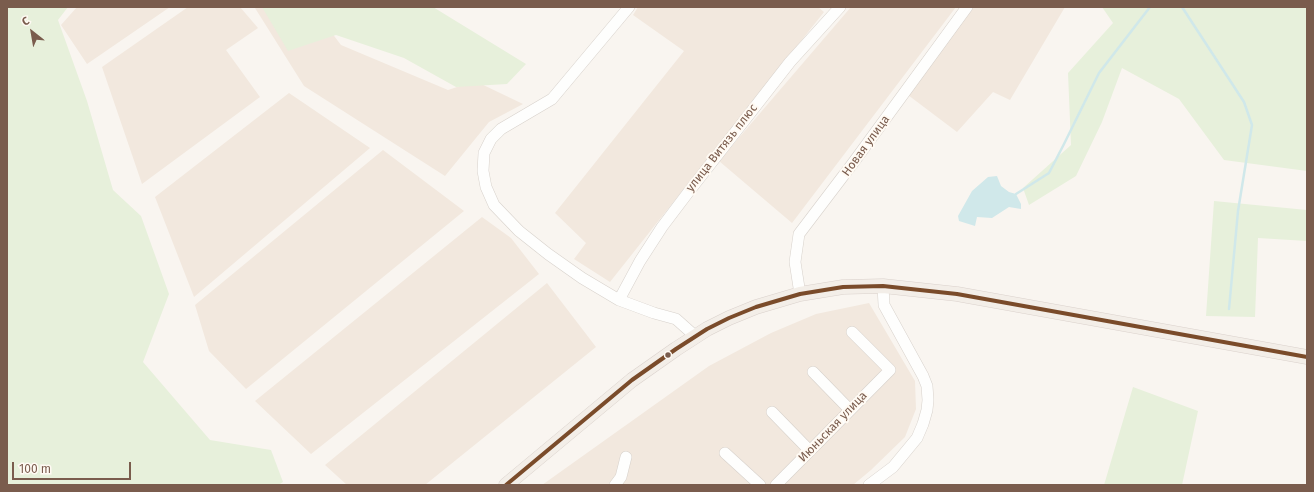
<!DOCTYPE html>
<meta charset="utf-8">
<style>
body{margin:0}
#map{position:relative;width:1314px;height:492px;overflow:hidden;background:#f9f5f0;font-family:"Fira Sans",sans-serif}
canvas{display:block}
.frame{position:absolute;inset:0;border:8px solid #7a5c4d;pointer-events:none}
.north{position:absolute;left:12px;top:12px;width:40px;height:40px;-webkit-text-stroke:3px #fffaf3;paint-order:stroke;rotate:329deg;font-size:11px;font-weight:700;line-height:16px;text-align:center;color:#7a5c4d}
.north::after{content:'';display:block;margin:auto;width:14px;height:18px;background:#7a5c4d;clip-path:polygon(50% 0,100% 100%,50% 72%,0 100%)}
.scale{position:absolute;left:12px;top:462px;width:119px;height:18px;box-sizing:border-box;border:2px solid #7a5c4d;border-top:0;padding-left:5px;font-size:12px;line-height:14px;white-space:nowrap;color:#7a5c4d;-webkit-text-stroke:3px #fffaf3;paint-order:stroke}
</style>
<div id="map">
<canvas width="1314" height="492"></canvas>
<div class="frame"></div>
<div class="north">С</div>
<div class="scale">100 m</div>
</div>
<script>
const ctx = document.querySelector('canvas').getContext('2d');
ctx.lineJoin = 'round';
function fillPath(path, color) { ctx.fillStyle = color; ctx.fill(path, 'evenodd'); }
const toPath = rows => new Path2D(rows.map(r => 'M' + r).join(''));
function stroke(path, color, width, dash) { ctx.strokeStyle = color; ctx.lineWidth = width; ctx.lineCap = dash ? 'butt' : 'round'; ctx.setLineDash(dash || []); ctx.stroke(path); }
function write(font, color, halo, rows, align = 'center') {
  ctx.font = font + ' "Fira Sans",sans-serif'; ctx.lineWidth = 4; ctx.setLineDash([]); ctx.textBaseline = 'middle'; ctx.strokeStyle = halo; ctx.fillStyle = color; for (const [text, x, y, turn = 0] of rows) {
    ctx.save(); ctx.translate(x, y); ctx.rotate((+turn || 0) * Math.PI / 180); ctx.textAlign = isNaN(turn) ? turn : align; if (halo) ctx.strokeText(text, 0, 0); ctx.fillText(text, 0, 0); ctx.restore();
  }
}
const residential = toPath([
 [77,7,170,7,87,64,61,25],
 [188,7,240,7,258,28,226,50,260,97,142,184,102,67],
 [256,7,312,7,341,45,448,90,475,81,523,104,489,122,445,176,304,86,255,8],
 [638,7,818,7,824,12,610,282,574,259,586,243,555,213,684,51,633,15],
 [851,7,956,7,792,223,719,161],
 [973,7,1065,7,1010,100,993,92,957,132,908,95],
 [289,93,370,148,194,297,155,197],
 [383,150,464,211,246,389,209,351,195,305],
 [482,217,511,238,539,274,311,454,255,401],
 [547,283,596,347,425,485,347,485,325,465],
 [869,303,915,381,916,409,905,437,871,470,853,485,542,485,709,366,771,333,816,314]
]);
const green = toPath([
 [7,7,68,7,58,20,87,101,113,190,141,216,169,294,143,362,210,440,271,450,283,482,278,485,7,485],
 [262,7,433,7,526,64,507,84,456,87,404,58,336,35,288,51],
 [1102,7,1307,7,1307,171,1224,160,1179,99,1122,68,1102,122,1076,176,1029,205,1023,188,1071,145,1068,73,1113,23],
 [1214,201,1307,210,1307,241,1258,238,1255,317,1206,316],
 [1133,387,1198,411,1182,485,1104,485]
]);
const water = toPath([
 [997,176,1001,186,1009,192,1016,194,1021,204,1021,209,1009,207,992,218,977,217,975,226,959,221,958,216,972,191,988,177]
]);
const stream = toPath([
 [1182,7,1244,102,1252,125,1238,211,1229,309],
 [1016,194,1049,173,1064,144,1099,73,1150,7]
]);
const minor = toPath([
 [629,7,552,99,501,129,491,139,484,153,483,171,486,187,494,205,519,231,548,254,582,278,619,300,654,313,676,319,695,336],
 [800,294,795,262,799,234,853,163,967,7],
 [619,300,640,261,662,227,687,194,790,62,840,7],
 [813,372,850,410],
 [772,412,810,451],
 [725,453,760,485],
 [615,485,621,477,626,457],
 [776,485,890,370,852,332],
 [869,485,893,467,917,438,923,424,927,410,928,400,927,386,923,376,884,305,883,286]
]);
const major = toPath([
 [506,485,632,380,676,349,707,329,729,318,756,307,800,294,843,287,883,286,957,294,1307,357]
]);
const bus1 = toPath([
 [506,485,632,380,676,349,707,329,729,318,756,307,800,294,843,287,883,286,957,294,1307,357]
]);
const markers = [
 [668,355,3.5,"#7a5c4d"]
];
const streetNames = [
 ["Новая улица",866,146,-54],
 ["улица Витязь плюс",722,148,-52],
 ["Июньская улица",833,427,-46]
];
fillPath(residential, '#f2e8de');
fillPath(green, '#e7f0db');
fillPath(water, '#d0e8ea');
stroke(stream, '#d0e8ea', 2.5);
stroke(minor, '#d7d1cb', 12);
stroke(major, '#dad1cc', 15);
stroke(minor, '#fefefd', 11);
stroke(major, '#f3eee8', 14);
stroke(bus1, '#7a4b2a', 4);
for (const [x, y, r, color] of markers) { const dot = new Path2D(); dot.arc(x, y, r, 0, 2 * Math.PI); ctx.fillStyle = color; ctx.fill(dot); stroke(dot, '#fffaf3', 1.5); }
write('12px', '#7a5c4d', '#fffaf3', streetNames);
</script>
